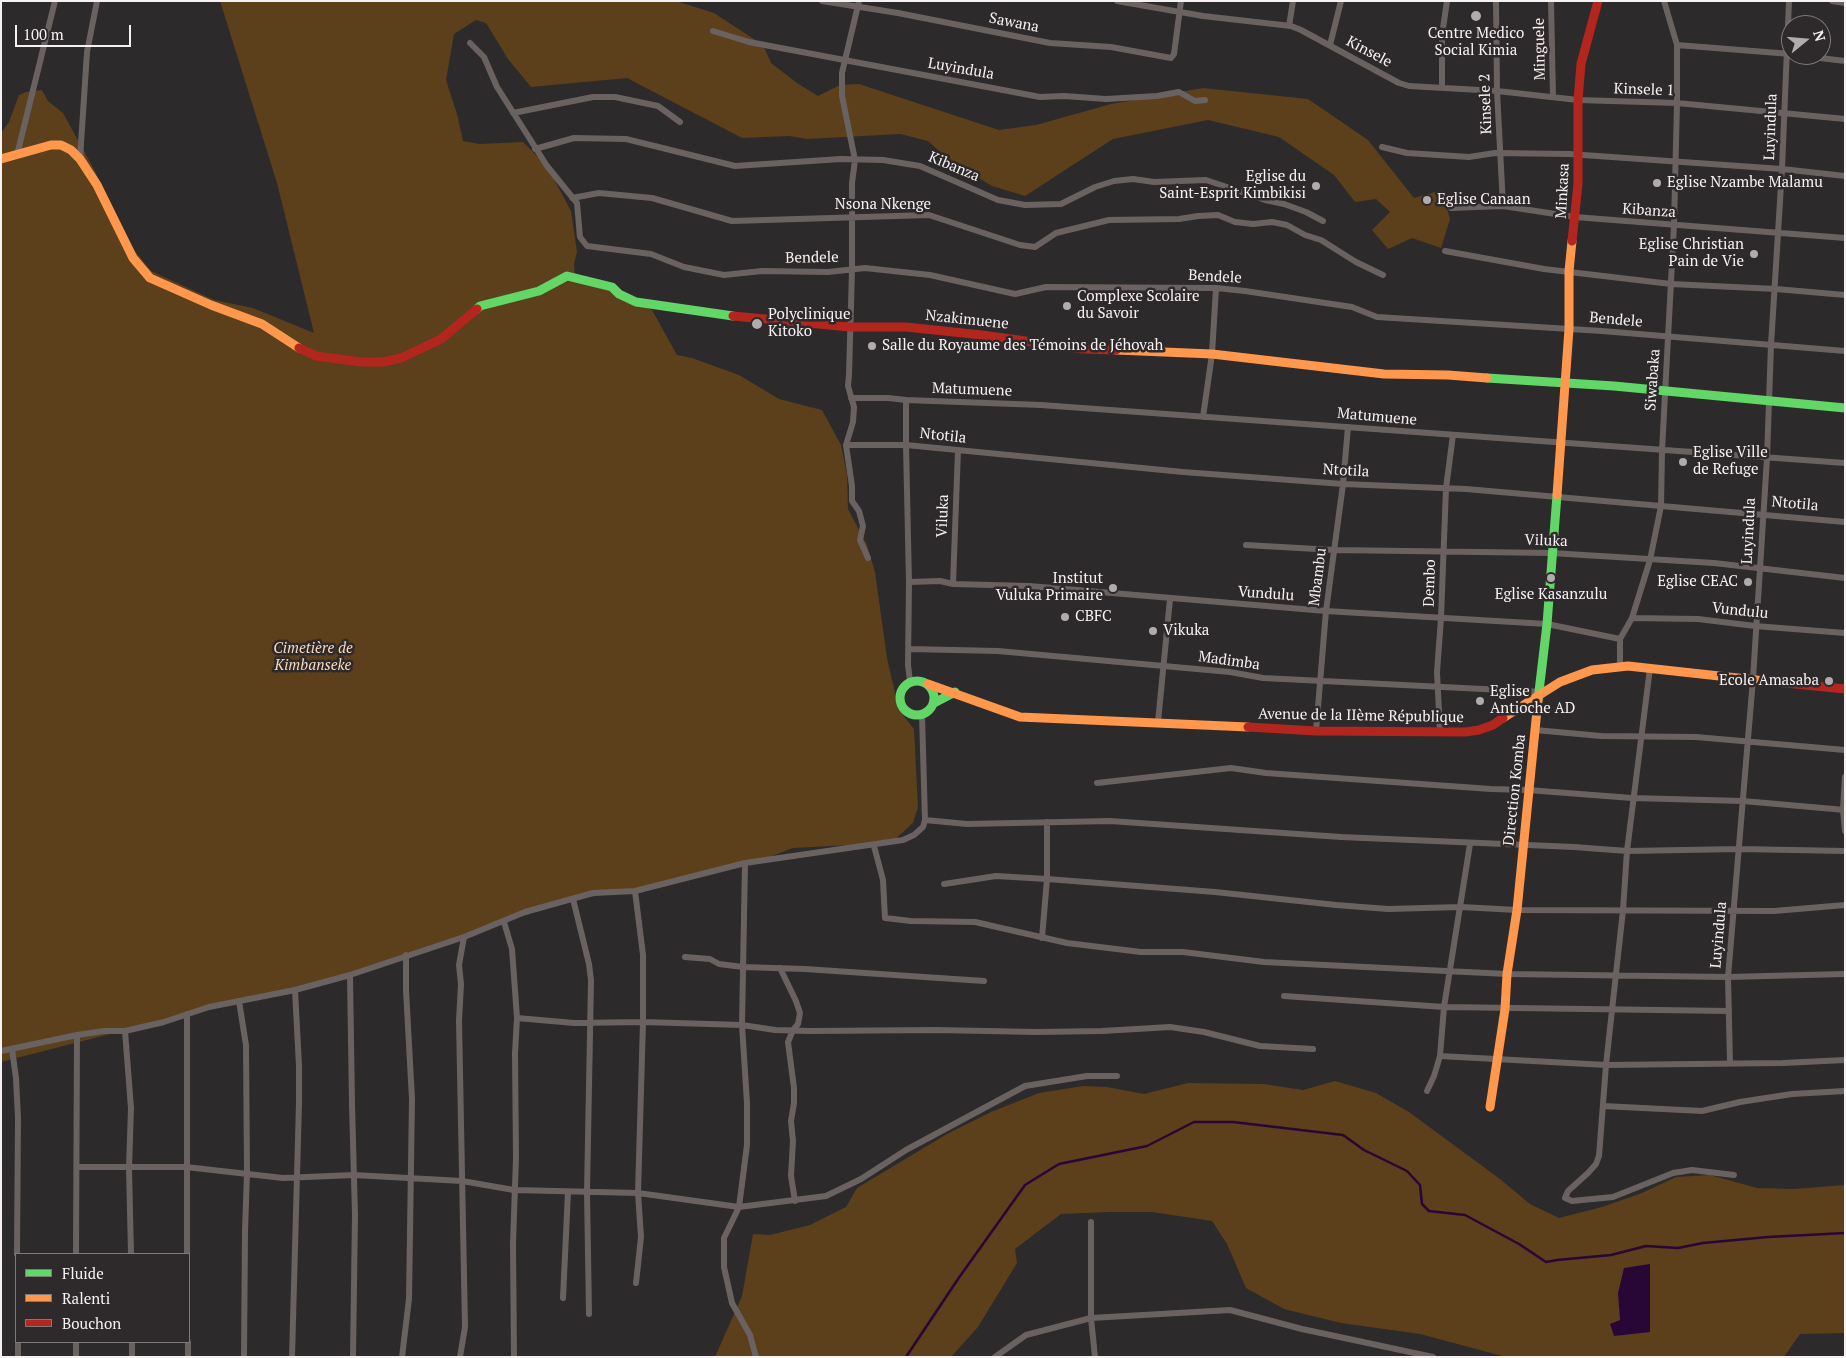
<!DOCTYPE html>
<meta charset="utf-8">
<style>
body{margin:0}
#map{position:relative;width:1846px;height:1358px;overflow:hidden;background:#2d2a2b;font-family:"PT Serif",serif}
canvas{display:block}
.frame{position:absolute;inset:0;border:2px solid #f6f2f3;pointer-events:none}
.legend{position:absolute;left:15px;top:1253px;width:175px;height:90px;box-sizing:border-box;background:#2e292a;border:1px solid #7e797a;margin:0;padding:6px 9px;list-style:none;font-size:15px;color:#f6f2f3}
.legend li{display:flex;align-items:center;gap:10px;height:25px}
.legend b{width:25px;border:1px solid #7e797a}
.north{position:absolute;left:1781px;top:15px;width:50px;height:50px;box-sizing:border-box;background:#2e292a;border:1px solid #7e797a;border-radius:50%;rotate:73deg;font-size:14px;font-weight:700;line-height:20px;text-align:center;color:#f6f2f3}
.north::after{content:'';display:block;margin:auto;width:18px;height:22px;background:#b0acad;clip-path:polygon(50% 0,100% 100%,50% 72%,0 100%)}
.scale{position:absolute;left:15px;top:25px;width:116px;height:22px;box-sizing:border-box;border:2px solid #f6f2f3;border-top:0;padding-left:6px;font-size:15px;line-height:18px;white-space:nowrap;color:#f6f2f3;-webkit-text-stroke:4px #2e292a;paint-order:stroke}
</style>
<div id="map">
<canvas width="1846" height="1358"></canvas>
<div class="frame"></div>
<ul class="legend">
<li><b style="height:6px;background:#63d668"></b>Fluide</li>
<li><b style="height:6px;background:#ff974d"></b>Ralenti</li>
<li><b style="height:6px;background:#b3261e"></b>Bouchon</li>
</ul>
<div class="north">N</div>
<div class="scale">100 m</div>
</div>
<script>
const ctx = document.querySelector('canvas').getContext('2d');
ctx.lineJoin = 'round';
function fillPath(path, color) { ctx.fillStyle = color; ctx.fill(path, 'evenodd'); }
const toPath = rows => new Path2D(rows.map(r => 'M' + r).join(''));
function stroke(path, color, width, dash) { ctx.strokeStyle = color; ctx.lineWidth = width; ctx.lineCap = dash ? 'butt' : 'round'; ctx.setLineDash(dash || []); ctx.stroke(path); }
function write(font, color, halo, rows, align = 'center') {
  ctx.font = font + ' "PT Serif",serif'; ctx.lineWidth = 5; ctx.setLineDash([]); ctx.textBaseline = 'middle'; ctx.strokeStyle = halo; ctx.fillStyle = color; for (const [text, x, y, turn = 0] of rows) {
    ctx.save(); ctx.translate(x, y); ctx.rotate((+turn || 0) * Math.PI / 180); ctx.textAlign = isNaN(turn) ? turn : align; if (halo) ctx.strokeText(text, 0, 0); ctx.fillText(text, 0, 0); ctx.restore();
  }
}
const green = toPath([
 [220,1,676,1,714,13,763,45,771,63,797,83,818,96,840,85,859,84,999,130,1036,125,1111,104,1203,88,1308,99,1368,140,1414,198,1442,190,1450,219,1441,248,1412,238,1388,249,1372,230,1390,212,1376,199,1355,202,1334,175,1279,137,1208,120,1113,139,1025,196,992,186,952,162,928,141,900,134,807,139,789,136,742,138,627,78,531,87,508,59,486,23,476,20,454,34,446,80,457,114,463,141,479,144,523,142,547,166,571,211,577,252,574,264,575,277,598,282,630,300,652,310,677,355,692,358,739,375,779,399,822,410,841,445,847,475,848,509,867,545,875,572,887,658,899,710,914,729,918,807,913,823,891,843,793,848,756,862,635,891,573,899,350,975,239,1001,1,1062,1,133,9,122,19,95,26,92,42,90,48,101,63,113,95,171,132,247,151,271,214,300,253,308,314,333,277,183],
 [1335,1081,1376,1093,1409,1112,1500,1179,1530,1204,1559,1218,1602,1207,1642,1193,1676,1177,1710,1175,1757,1188,1794,1189,1845,1185,1845,1333,1800,1334,1784,1357,1506,1357,1420,1334,1341,1323,1284,1309,1246,1288,1227,1244,1212,1221,1152,1212,1111,1212,1061,1214,1015,1249,1017,1263,978,1327,951,1357,715,1357,742,1296,753,1234,770,1235,810,1225,846,1207,857,1188,947,1134,991,1112,1039,1093,1083,1086,1107,1087,1144,1094,1188,1083,1264,1084,1303,1090]
]);
const water = toPath([
 [1650,1264,1650,1332,1614,1336,1610,1324,1620,1320,1618,1293,1624,1268]
]);
const stream = toPath([
 [906,1357,958,1279,1025,1185,1059,1164,1147,1146,1194,1122,1233,1122,1343,1135,1364,1150,1407,1171,1420,1185,1422,1204,1429,1211,1465,1215,1519,1244,1546,1262,1557,1260,1611,1255,1646,1246,1678,1248,1703,1243,1768,1237,1845,1233]
]);
const street = toPath([
 [822,1,898,13,1050,43,1111,47,1171,58,1174,54,1181,1],
 [859,1,842,73,842,96,855,160,852,183,852,270,849,375,848,386,854,407,853,422,846,445,852,486,852,501,859,511,863,526,860,540,868,558],
 [1117,1,1203,16,1291,26,1301,30,1399,83,1409,86,1497,91,1578,100,1677,103,1845,119],
 [1496,1,1497,91,1503,206],
 [1551,1,1553,97],
 [1832,1,1845,3],
 [1289,26,1293,1],
 [713,31,749,42,1040,97,1064,96,1106,99,1157,96,1179,92,1195,101,1205,100],
 [470,43,484,57,497,87,547,166,577,203,580,237,587,246,651,254,684,267,724,275,762,271,828,272,865,268,930,275,1015,294,1046,287,1216,288,1245,291,1352,307,1377,317,1602,331,1845,351],
 [1330,45,1341,1],
 [1677,45,1791,54],
 [1795,55,1845,61],
 [1442,88,1442,35,1447,1],
 [513,113,593,97,615,97,658,106,680,122],
 [1382,147,1407,153,1469,157,1495,153,1569,154,1782,169,1845,176],
 [535,149,574,138,626,139,735,166,841,159,883,160,920,166,998,200,1025,205,1061,204,1095,187,1114,181,1133,179,1154,182,1206,180,1265,200,1284,204,1306,212,1323,221],
 [17,155,55,1],
 [80,159,87,52,97,1],
 [572,198,599,193,652,198,732,221,929,215,1020,245,1035,247,1056,233,1109,220,1179,219,1198,216,1218,215,1235,222,1253,224,1272,222,1287,225,1305,235,1321,240,1356,262,1383,275],
 [1451,208,1503,206,1575,217,1845,238],
 [1445,251,1544,269,1671,284,1776,289,1845,295],
 [851,398,888,398,906,400,906,445,909,582,908,665,910,681],
 [906,400,1041,405,1845,463],
 [1203,417,1212,354,1216,288],
 [846,445,906,445,1183,472,1343,484,1466,489,1845,522],
 [1246,545,1334,550,1551,553,1714,563,1845,578],
 [909,582,940,581,953,584,1029,586,1326,611,1547,624,1620,639],
 [953,584,958,450],
 [1632,618,1698,619,1755,626,1845,633],
 [909,649,998,651,1230,672,1263,678,1543,692],
 [1620,666,1620,639,1632,618,1650,560,1661,506,1662,451,1674,225,1677,103,1677,45,1664,1],
 [1650,668,1627,851,1623,910,1606,1065,1599,1156,1596,1164,1588,1173,1568,1191,1565,1198,1572,1201,1613,1197,1673,1173,1692,1170,1734,1175],
 [1158,722,1170,599],
 [1535,730,1601,736,1696,737,1845,750],
 [1316,731,1326,611,1343,484,1348,427],
 [1440,732,1437,672,1441,618,1446,488,1453,435],
 [1845,777,1843,810,1845,831],
 [1097,783,1231,768,1266,773,1491,789,1528,790,1632,798,1743,801,1845,810],
 [925,820,967,824,1110,821,1341,837,1574,847,1627,851,1739,849,1845,851],
 [874,846,883,880,885,918,911,921,975,922,1067,943,1141,952,1183,952,1264,962,1507,974,1728,977,1845,974],
 [745,863,742,1025,747,1103,747,1145,739,1207,724,1238,724,1267,732,1303,750,1335,756,1357],
 [944,884,996,876,1047,879,1215,892,1336,905,1388,909,1461,907,1517,910,1774,911,1845,905],
 [635,891,643,955,643,1022,638,1193,641,1237,636,1283],
 [573,899,589,964,591,980,587,1192,589,1314],
 [504,922,512,949,517,1018,515,1053,516,1158,513,1244,514,1357],
 [1042,938,1047,879,1047,822],
 [685,957,710,959,719,964,743,967,805,969,984,981],
 [780,968,796,1001,800,1013,798,1024,793,1030,788,1042,794,1088,794,1103,791,1121,793,1141,791,1176,795,1201],
 [350,975,352,1105,355,1215,353,1357],
 [1284,996,1444,1007,1729,1011],
 [239,1001,246,1045,247,1173,245,1231,244,1357],
 [517,1018,574,1023,643,1022,742,1025,775,1030,811,1031,936,1030,1037,1032,1102,1031,1170,1027,1204,1032,1260,1046,1313,1049],
 [125,1031,131,1108,129,1168,131,1254],
 [12,1049,16,1078,18,1118,17,1254],
 [1,1051,77,1035,104,1031,125,1031,164,1022,209,1007,295,990,350,975,464,937,525,912,593,893,635,891,745,863,903,840,914,835,923,827,925,820,922,715],
 [1440,1056,1606,1065,1783,1063,1845,1060],
 [1730,1063,1728,977,1753,679,1767,458,1771,345,1782,169,1789,1],
 [1427,1091,1434,1076,1440,1056,1444,1007,1470,844],
 [1603,1106,1702,1111,1740,1102,1792,1094,1845,1091],
 [77,1167,186,1167,283,1178,354,1175,462,1181,514,1190,638,1193,739,1207,826,1196,861,1179,906,1150,1025,1086,1087,1076,1117,1076],
 [1091,1222,1091,1318,1095,1357],
 [76,1254,77,1035],
 [187,1254,187,1014],
 [563,1298,568,1192],
 [18,1342,18,1357],
 [76,1342,76,1357],
 [132,1342,132,1357],
 [188,1342,188,1357],
 [292,1357,299,1103,299,1066,295,990],
 [402,1357,409,1299,412,1099,406,990,406,955],
 [460,1357,465,1327,459,1021,461,984,459,965,464,937],
 [995,1357,1026,1335,1091,1318,1230,1310,1302,1329,1433,1357]
]);
const fast = toPath([
 [477,309,480,306,539,291,567,276,612,287,619,294,636,302,733,316],
 [1487,378,1614,386,1845,408],
 '900 698a17 17 0 1 1 34 0a17 17 0 1 1-34 0Z',
 [1538,700,1547,624,1557,495],
 [934,703,955,692]
]);
const slow = toPath([
 [1,159,51,145,61,145,71,150,80,159,97,185,133,258,150,278,211,305,262,324,299,348],
 [1116,350,1212,354,1384,374,1448,375,1487,378],
 [1557,495,1569,329,1569,271,1572,241],
 [928,684,1020,717,1248,727],
 [1503,718,1560,682,1592,670,1628,666,1765,681],
 [1490,1107,1505,1009,1507,974,1517,910,1538,700]
]);
const jam = toPath([
 [1572,241,1578,184,1578,100,1581,64,1598,1],
 [733,316,850,327,906,327,982,335,1083,349,1116,350],
 [299,348,316,356,361,362,383,362,401,358,441,339,477,309],
 [1765,681,1845,689],
 [1248,727,1316,731,1465,732,1479,730,1493,725,1503,718]
]);
const markers = [
 [1476,16,6,"#b0acad"],
 [1657,183,5,"#b0acad"],
 [1316,186,5,"#b0acad"],
 [1427,200,5,"#b0acad"],
 [1754,254,5,"#b0acad"],
 [1067,306,5,"#b0acad"],
 [757,324,6,"#b0acad"],
 [872,346,5,"#b0acad"],
 [1683,462,5,"#b0acad"],
 [1551,578,5,"#b0acad"],
 [1748,582,5,"#b0acad"],
 [1113,588,5,"#b0acad"],
 [1065,617,5,"#b0acad"],
 [1153,631,5,"#b0acad"],
 [1829,681,5,"#b0acad"],
 [1480,701,5,"#b0acad"]
];
const streetNames = [
 ["Sawana",1014,23,11],
 ["Minguele",1540,49,-91],
 ["Kinsele",1369,52,28],
 ["Luyindula",961,69,10],
 ["Kinsele 1",1644,90,2],
 ["Kinsele 2",1486,104,-92],
 ["Luyindula",1771,127,-88],
 ["Kibanza",954,167,23],
 ["Minkasa",1563,191,-87],
 ["Nsona Nkenge",883,205],
 ["Kibanza",1649,211,4],
 ["Bendele",812,258,-1],
 ["Bendele",1215,277,3],
 ["Nzakimuene",967,320,6],
 ["Bendele",1616,320,5],
 ["Siwabaka",1653,380,-86],
 ["Matumuene",972,390,2],
 ["Matumuene",1377,417,5],
 ["Ntotila",943,436,6],
 ["Ntotila",1346,471,3],
 ["Ntotila",1795,504,5],
 ["Viluka",943,516,-88],
 ["Luyindula",1749,531,-87],
 ["Viluka",1546,541,2],
 ["Mbambu",1318,577,-83],
 ["Dembo",1430,583,-88],
 ["Vundulu",1266,594,4],
 ["Vundulu",1740,611,6],
 ["Madimba",1229,661,8],
 ["Avenue de la IIème République",1361,716,1],
 ["Direction Komba",1515,790,-84],
 ["Luyindula",1719,935,-85]
];
const poiNames = [
 ["Centre Medico",1476,34,"center"],
 ["Social Kimia",1476,51,"center"],
 ["Eglise du",1306,177,"right"],
 ["Saint-Esprit Kimbikisi",1306,194,"right"],
 ["Eglise Nzambe Malamu",1667,183],
 ["Eglise Canaan",1437,200],
 ["Eglise Christian",1744,245,"right"],
 ["Pain de Vie",1744,262,"right"],
 ["Complexe Scolaire",1077,297],
 ["du Savoir",1077,314],
 ["Polyclinique",768,315],
 ["Kitoko",768,332],
 ["Salle du Royaume des Témoins de Jéhovah",882,346],
 ["Eglise Ville",1693,453],
 ["de Refuge",1693,470],
 ["Institut",1103,579,"right"],
 ["Vuluka Primaire",1103,596,"right"],
 ["Eglise CEAC",1738,582,"right"],
 ["Eglise Kasanzulu",1551,595,"center"],
 ["CBFC",1075,617],
 ["Vikuka",1163,631],
 ["Ecole Amasaba",1819,681,"right"],
 ["Eglise",1490,692],
 ["Antioche AD",1490,709]
];
const parkNames = [
 ["Cimetière de",313,649],
 ["Kimbanseke",313,666]
];
fillPath(green, '#5c3f1b');
fillPath(water, '#280736');
stroke(stream, '#280736', 2.5);
stroke(street, '#6a6260', 6);
stroke(fast, '#63d668', 9);
stroke(slow, '#ff974d', 9);
stroke(jam, '#b3261e', 9);
for (const [x, y, r, color] of markers) { const dot = new Path2D(); dot.arc(x, y, r, 0, 2 * Math.PI); ctx.fillStyle = color; ctx.fill(dot); stroke(dot, '#2e292a', 2); }
write('15px', '#f6f2f3', '#2e292a', streetNames);
write('15px', '#f6f2f3', '#2e292a', poiNames, 'left');
write('italic 15px', '#f6dabc', '#2e292a', parkNames);
</script>
